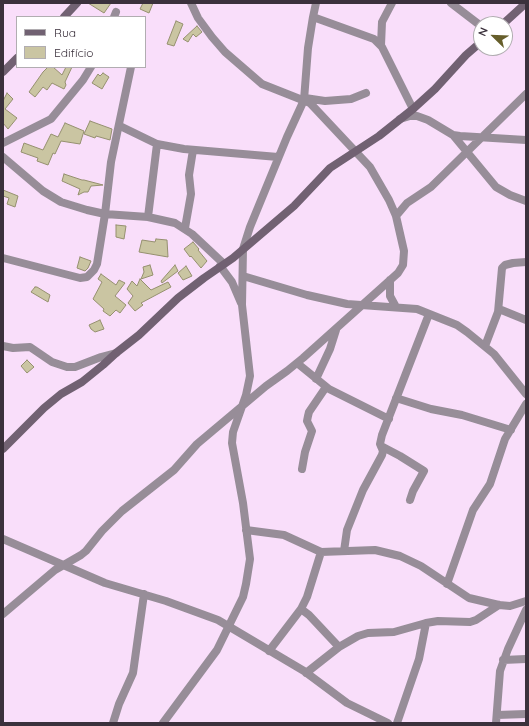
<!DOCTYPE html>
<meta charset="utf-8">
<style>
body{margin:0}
#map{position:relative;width:529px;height:726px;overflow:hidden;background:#f9defa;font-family:Quicksand,sans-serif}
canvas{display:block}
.frame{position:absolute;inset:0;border:4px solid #3b313c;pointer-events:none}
.legend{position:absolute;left:16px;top:16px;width:130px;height:52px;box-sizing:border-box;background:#fff;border:1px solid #b1adb1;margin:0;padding:5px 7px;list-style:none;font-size:12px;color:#3b313c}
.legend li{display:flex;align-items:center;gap:8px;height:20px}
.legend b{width:20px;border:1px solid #b1adb1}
.north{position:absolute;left:473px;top:16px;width:40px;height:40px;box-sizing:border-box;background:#fff;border:1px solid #b1adb1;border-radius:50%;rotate:293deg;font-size:11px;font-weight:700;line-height:16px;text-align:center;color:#3b313c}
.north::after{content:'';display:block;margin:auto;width:14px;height:18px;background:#665e2b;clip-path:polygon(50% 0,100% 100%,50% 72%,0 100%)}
</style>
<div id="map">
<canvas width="529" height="726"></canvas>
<div class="frame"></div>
<ul class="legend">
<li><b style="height:5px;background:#716172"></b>Rua</li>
<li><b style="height:11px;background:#cac5a2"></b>Edifício</li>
</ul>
<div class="north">N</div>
</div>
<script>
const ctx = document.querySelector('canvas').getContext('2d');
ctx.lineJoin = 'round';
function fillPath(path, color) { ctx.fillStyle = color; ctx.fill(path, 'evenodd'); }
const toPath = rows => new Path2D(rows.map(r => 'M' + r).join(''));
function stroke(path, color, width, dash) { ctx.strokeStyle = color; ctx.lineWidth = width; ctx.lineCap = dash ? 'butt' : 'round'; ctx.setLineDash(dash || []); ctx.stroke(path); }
const building = toPath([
 [88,3,111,3,104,13,88,3],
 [143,3,153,3,149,13,140,9,143,3],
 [176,21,183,24,174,46,167,44,176,21],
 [197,26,202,32,196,37,193,34,188,42,183,39,197,26],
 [48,67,53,67,62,75,66,67,72,67,65,82,66,85,64,89,52,83,47,90,43,87,35,97,29,92,43,72,48,67],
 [103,73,109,77,102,89,92,83,98,74,100,76,103,73],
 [7,93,13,99,5,109,17,118,8,129,3,123,3,101,7,93],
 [90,121,112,129,110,140,96,136,95,138,84,134,90,121],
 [65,123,84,131,80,144,61,141,55,154,53,153,48,165,37,161,38,158,21,152,24,143,43,150,51,134,58,137,65,123],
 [64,174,82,180,84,180,103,185,91,186,88,192,84,192,78,195,80,189,62,181,64,174],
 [3,190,18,196,15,207,7,204,9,198,3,196,3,190],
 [116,225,126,226,124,239,116,237,116,225],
 [156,239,167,240,168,257,139,252,142,240,155,242,156,239],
 [193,242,199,249,198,250,207,261,201,268,191,256,190,257,184,249,193,242],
 [80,257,91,261,88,268,85,271,77,268,80,257],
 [150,265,153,275,141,279,144,272,143,267,150,265],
 [175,265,178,271,162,283,161,281,175,265],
 [186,266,192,276,183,280,178,273,186,266],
 [101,274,116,285,119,280,125,283,115,296,126,305,120,313,116,310,110,316,103,311,104,309,93,299,102,282,98,279,101,274],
 [140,279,151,290,168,282,171,287,141,303,143,305,135,311,128,303,133,296,127,289,132,281,137,286,140,279],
 [35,287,37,287,50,295,48,302,31,292,35,287],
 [100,320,104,329,95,332,91,329,89,325,100,320],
 [27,360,34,367,27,373,21,366,27,360]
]);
const street = toPath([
 [451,3,481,26],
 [114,17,116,12],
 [313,17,374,39,382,47,413,109],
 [381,45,382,22,392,3],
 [305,98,325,101,351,99,366,93],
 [400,119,410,116,417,116,428,120,453,135,460,136,526,140],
 [120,126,157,144,184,149,278,157],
 [453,135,496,187,510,195,526,201],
 [3,143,51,119,83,80,91,67],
 [3,157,43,191,61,202,87,210,105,214,148,217,175,223,192,234,224,264],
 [396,216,407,203,431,187,526,94],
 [148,217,157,144],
 [185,228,191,194,189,175,193,150],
 [3,258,80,278,87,277,94,270,97,264,105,214,111,162,131,67],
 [220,266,232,282,241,303],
 [243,276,307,295,347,304,417,309,457,325,467,332,494,354,526,394],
 [390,280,390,296,396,307],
 [499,309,526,320],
 [3,346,13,348,30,347,52,362,67,367,75,367,101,357,116,353],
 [485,346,498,312,502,268,505,265,513,263,526,262],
 [297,363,329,389,389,419],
 [316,379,330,349,336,330],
 [396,398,431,409,462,415,511,430],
 [381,446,400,456,424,471,413,491,410,500],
 [302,469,305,452,312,431,307,421,308,416,309,412,326,387],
 [246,530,284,535,321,552,375,550,400,556,421,566,469,598,499,605,510,606,526,601],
 [3,539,105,583,166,601,218,620,304,671,347,703,388,723],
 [344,551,347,530,363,490,382,455,383,451,380,444,382,435,429,314],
 [447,584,473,510,490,484,505,439,526,404],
 [301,609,309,615,339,647],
 [3,614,55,570,81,555,86,551,102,531,122,511,174,470,197,444,266,386,287,371,303,358,398,273,403,265,404,251,396,216,389,200,370,167,310,103,262,84,225,52,212,37,198,18,191,3],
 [269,651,301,609,307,597,321,552],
 [503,660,526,659],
 [306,673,339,647,358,636,368,633,394,632,426,623,438,621,470,622,476,620,499,605],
 [497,715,526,714],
 [113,723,119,704,133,673,144,594],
 [163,723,217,650,243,597,246,584,250,559,243,503,232,443,233,432,246,395,250,376,242,305,243,249,250,227,287,137,304,100,308,48,313,17,316,3],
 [397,723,419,659,426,623],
 [496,723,500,671,508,649,526,610]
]);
const secondary = toPath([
 [64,17,77,3],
 [503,24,526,3],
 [3,72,17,58],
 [3,449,44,408,61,394,82,382,103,365,116,353,139,335,178,298,204,278,233,258,294,206,330,168,379,136,413,109,435,89,466,55,481,42]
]);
fillPath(building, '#cac5a2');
stroke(building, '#95906f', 1);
stroke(street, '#978d98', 8);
stroke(secondary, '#716172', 8);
</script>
